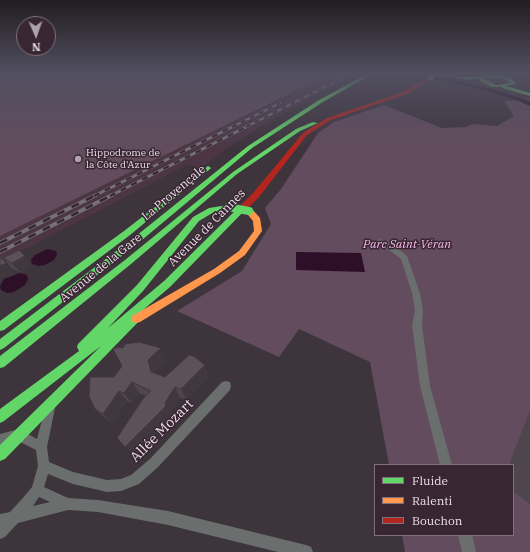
<!DOCTYPE html>
<meta charset="utf-8">
<style>
body{margin:0}
#map{position:relative;width:530px;height:552px;overflow:hidden;background:#3e343c;font-family:"IBM Plex Serif",serif}
canvas{display:block}
.legend{position:absolute;left:374px;top:464px;width:140px;height:72px;box-sizing:border-box;background:#382633;border:1px solid #80707b;margin:0;padding:5px 7px;list-style:none;font-size:12px;color:#ebdfe8}
.legend li{display:flex;align-items:center;gap:8px;height:20px}
.legend b{width:20px;border:1px solid #80707b}
.north{position:absolute;left:16px;top:16px;width:40px;height:40px;box-sizing:border-box;background:#382633;border:1px solid #80707b;border-radius:50%;rotate:178deg;font-size:11px;font-weight:700;line-height:16px;text-align:center;color:#ebdfe8}
.north::after{content:'';display:block;margin:auto;width:14px;height:18px;background:#aea3ac;clip-path:polygon(50% 0,100% 100%,50% 72%,0 100%)}
</style>
<div id="map">
<canvas width="530" height="552"></canvas>
<ul class="legend">
<li><b style="height:5px;background:#63d668"></b>Fluide</li>
<li><b style="height:5px;background:#ff974d"></b>Ralenti</li>
<li><b style="height:5px;background:#b3261e"></b>Bouchon</li>
</ul>
<div class="north">N</div>
</div>
<script>
const ctx = document.querySelector('canvas').getContext('2d');
ctx.lineJoin = 'round';
function fillPath(path, color) { ctx.fillStyle = color; ctx.fill(path, 'evenodd'); }
const toPath = rows => new Path2D(rows.map(r => 'M' + r).join(''));
function stroke(path, color, width, dash) { ctx.strokeStyle = color; ctx.lineWidth = width; ctx.lineCap = dash ? 'butt' : 'round'; ctx.setLineDash(dash || []); ctx.stroke(path); }
function write(font, color, halo, rows, align = 'center') {
  ctx.font = font + ' "IBM Plex Serif",serif'; ctx.lineWidth = 3; ctx.setLineDash([]); ctx.textBaseline = 'middle'; ctx.strokeStyle = halo; ctx.fillStyle = color; for (const [text, x, y, turn = 0] of rows) {
    ctx.save(); ctx.translate(x, y); ctx.rotate((+turn || 0) * Math.PI / 180); ctx.textAlign = isNaN(turn) ? turn : align; if (halo) ctx.strokeText(text, 0, 0); ctx.fillText(text, 0, 0); ctx.restore();
  }
}
const built = toPath([
 [332,73,354,73,262,126,232,145,200,169,189,164,0,262,0,236]
]);
const green = toPath([
 [0,73,332,73,0,236],
 [530,99,530,552,405,552,402,535,513,535,513,465,389,465,370,362,299,329,279,357,177,311,242,271,271,224,265,208,281,189,318,133,334,122,384,105,442,128,466,127,472,124,497,126,514,116,504,101]
]);
const water = toPath([
 [399,73,411,73,449,79,492,89,530,101,530,106,511,98,468,86],
 [47,249,56,251,57,254,54,260,45,265,39,266,32,264,31,260,35,255],
 [296,252,361,253,365,272,296,270],
 [20,273,27,275,28,279,25,285,14,292,7,293,1,290,0,286,4,279]
]);
const street = toPath([
 [379,239,395,246,407,256,420,293,423,311,422,325,430,386,452,465,440,465,420,386,412,325,415,311,412,293,401,259,389,250,376,244,375,242,379,239],
 [226,381,230,382,231,386,230,390,158,467,139,484,121,491,107,492,73,484,48,474,44,487,68,498,98,500,168,511,306,545,311,547,313,552,278,552,168,525,98,512,68,510,18,523,5,537,0,539,0,514,10,512,22,499,32,487,38,466,36,450,18,441,0,446,0,434,19,429,37,439,45,408,46,404,50,403,54,404,55,408,47,447,49,462,73,472,107,480,121,479,131,475,150,459,222,382,226,381],
 [39,497,50,502,33,506,39,497],
 [458,535,472,535,476,552,462,552,458,535]
]);
const fast = toPath([
 [369,73,374,73,323,102,252,148,142,240,4,348,0,350,0,339,136,236,248,146,319,100,369,73],
 [432,73,440,73,462,77,498,75,511,78,516,84,506,86,530,93,530,96,502,88,502,87,493,87,481,82,479,78,468,80,432,73],
 [498,77,507,80,510,83,496,85,483,78,498,77],
 [313,122,318,123,300,131,237,174,131,264,4,367,0,368,0,356,125,260,233,172,296,129,313,122],
 [208,166,211,168,210,169,130,235,4,330,0,331,0,321,124,231,208,166],
 [228,205,232,207,231,209,214,212,199,221,143,291,108,328,164,281,239,207,245,207,246,209,170,287,143,310,146,313,144,316,5,459,0,461,0,445,101,346,4,421,0,423,0,409,79,351,77,347,78,344,137,285,193,217,209,208,228,205]
]);
const slow = toPath([
 [246,209,252,209,260,218,262,231,245,255,220,273,140,322,136,323,132,322,131,319,132,316,214,269,239,251,254,231,253,221,245,211,246,209]
]);
const jam = toPath([
 [429,77,433,78,407,94,331,120,307,135,259,197,245,211,239,211,239,207,253,193,303,133,327,118,403,92,429,77]
]);
const railFar2 = toPath([
 [232,127,280,103],
 [246,127,352,73]
]);
const railFar1 = toPath([
 [94,196,234,126],
 [110,196,248,126]
]);
const rail = toPath([
 [0,243,96,195],
 [0,252,112,195]
]);
const fastBridgeFar1 = toPath([
 [431,78,435,73]
]);
const fastBridge = toPath([
 [228,207,249,211]
]);
const wall = toPath([
 [3,258,33,266,21,273,11,268],
 [167,360,154,371,155,373,165,377,209,376,186,399,180,398,170,413,171,415,134,454,125,447,146,396,139,393,132,403,127,401,112,423,105,418,95,409,114,377],
 [530,410,530,504,513,491,513,465,509,465]
]);
const shadedWall = toPath([
 [25,256,33,266,21,273,12,263],
 [6,263,15,273,0,280,0,266],
 [161,348,167,360,154,371,157,382,151,372,148,360],
 [205,365,209,376,186,399,181,389],
 [132,382,139,393,132,403,124,393],
 [175,387,180,398,170,413,171,415,134,454,125,447],
 [119,391,127,401,112,423,103,414]
]);
const building = toPath([
 [19,250,25,256,12,263,3,258,19,250],
 [0,257,6,263,0,266,0,257],
 [139,342,161,348,148,360,151,372,165,377,189,355,195,357,205,365,181,389,175,387,165,403,166,406,125,447,117,438,142,400,151,391,132,382,124,393,119,391,103,414,95,409,89,396,90,377,114,377,122,366,113,349,118,347,123,348,125,344,139,342]
]);
const markers = [
 [78,159,4,"#aea3ac"]
];
const farPoinames = [
 ["Hippodrome de",86,153],
 ["la Côte d'Azur",86,165]
];
const streetNames = [
 ["La Provençale",174,193,-40],
 ["Avenue de Cannes",207,228,-45],
 ["Avenue de la Gare",101,268,-39]
];
const parkNames = [
 ["Parc Saint-Véran",407,245]
];
const nearStreetnames = [
 ["Allée Mozart",162,431,-45]
];
fillPath(built, '#4c3646');
fillPath(green, '#624c5d');
fillPath(water, '#2d1027');
fillPath(street, '#6a6e6c');
fillPath(fast, '#63d668');
fillPath(slow, '#ff974d');
fillPath(jam, '#b3261e');
stroke(railFar2, '#747073', 2.5);
stroke(railFar1, '#747073', 3);
stroke(rail, '#747073', 4);
stroke(railFar2, '#382633', 1.5, [5]);
stroke(railFar1, '#382633', 2, [6]);
stroke(rail, '#382633', 2.5, [8]);
stroke(fastBridgeFar1, '#63d668', 5);
stroke(fastBridge, '#63d668', 8);
fillPath(wall, '#4f454d');
fillPath(shadedWall, '#40383e');
fillPath(building, '#5c5059');
stroke(building, '#40383e', 1);
const sky = ctx.createLinearGradient(0, 0, 0, 150);
sky.addColorStop(0, '#221d21');
sky.addColorStop(0.49, '#525061');
sky.addColorStop(1, '#52506100');
ctx.fillStyle = sky;
ctx.fillRect(0, 0, 530, 150);
for (const [x, y, r, color] of markers) { const dot = new Path2D(); dot.arc(x, y, r, 0, 2 * Math.PI); ctx.fillStyle = color; ctx.fill(dot); stroke(dot, '#382633', 1.5); }
write('10px', '#ebdfe8', '#382633', farPoinames, 'left');
write('12px', '#ebdfe8', '#382633', streetNames);
write('italic 12px', '#f7b8e7', '#382633', parkNames);
write('14px', '#ebdfe8', '#382633', nearStreetnames);
</script>
